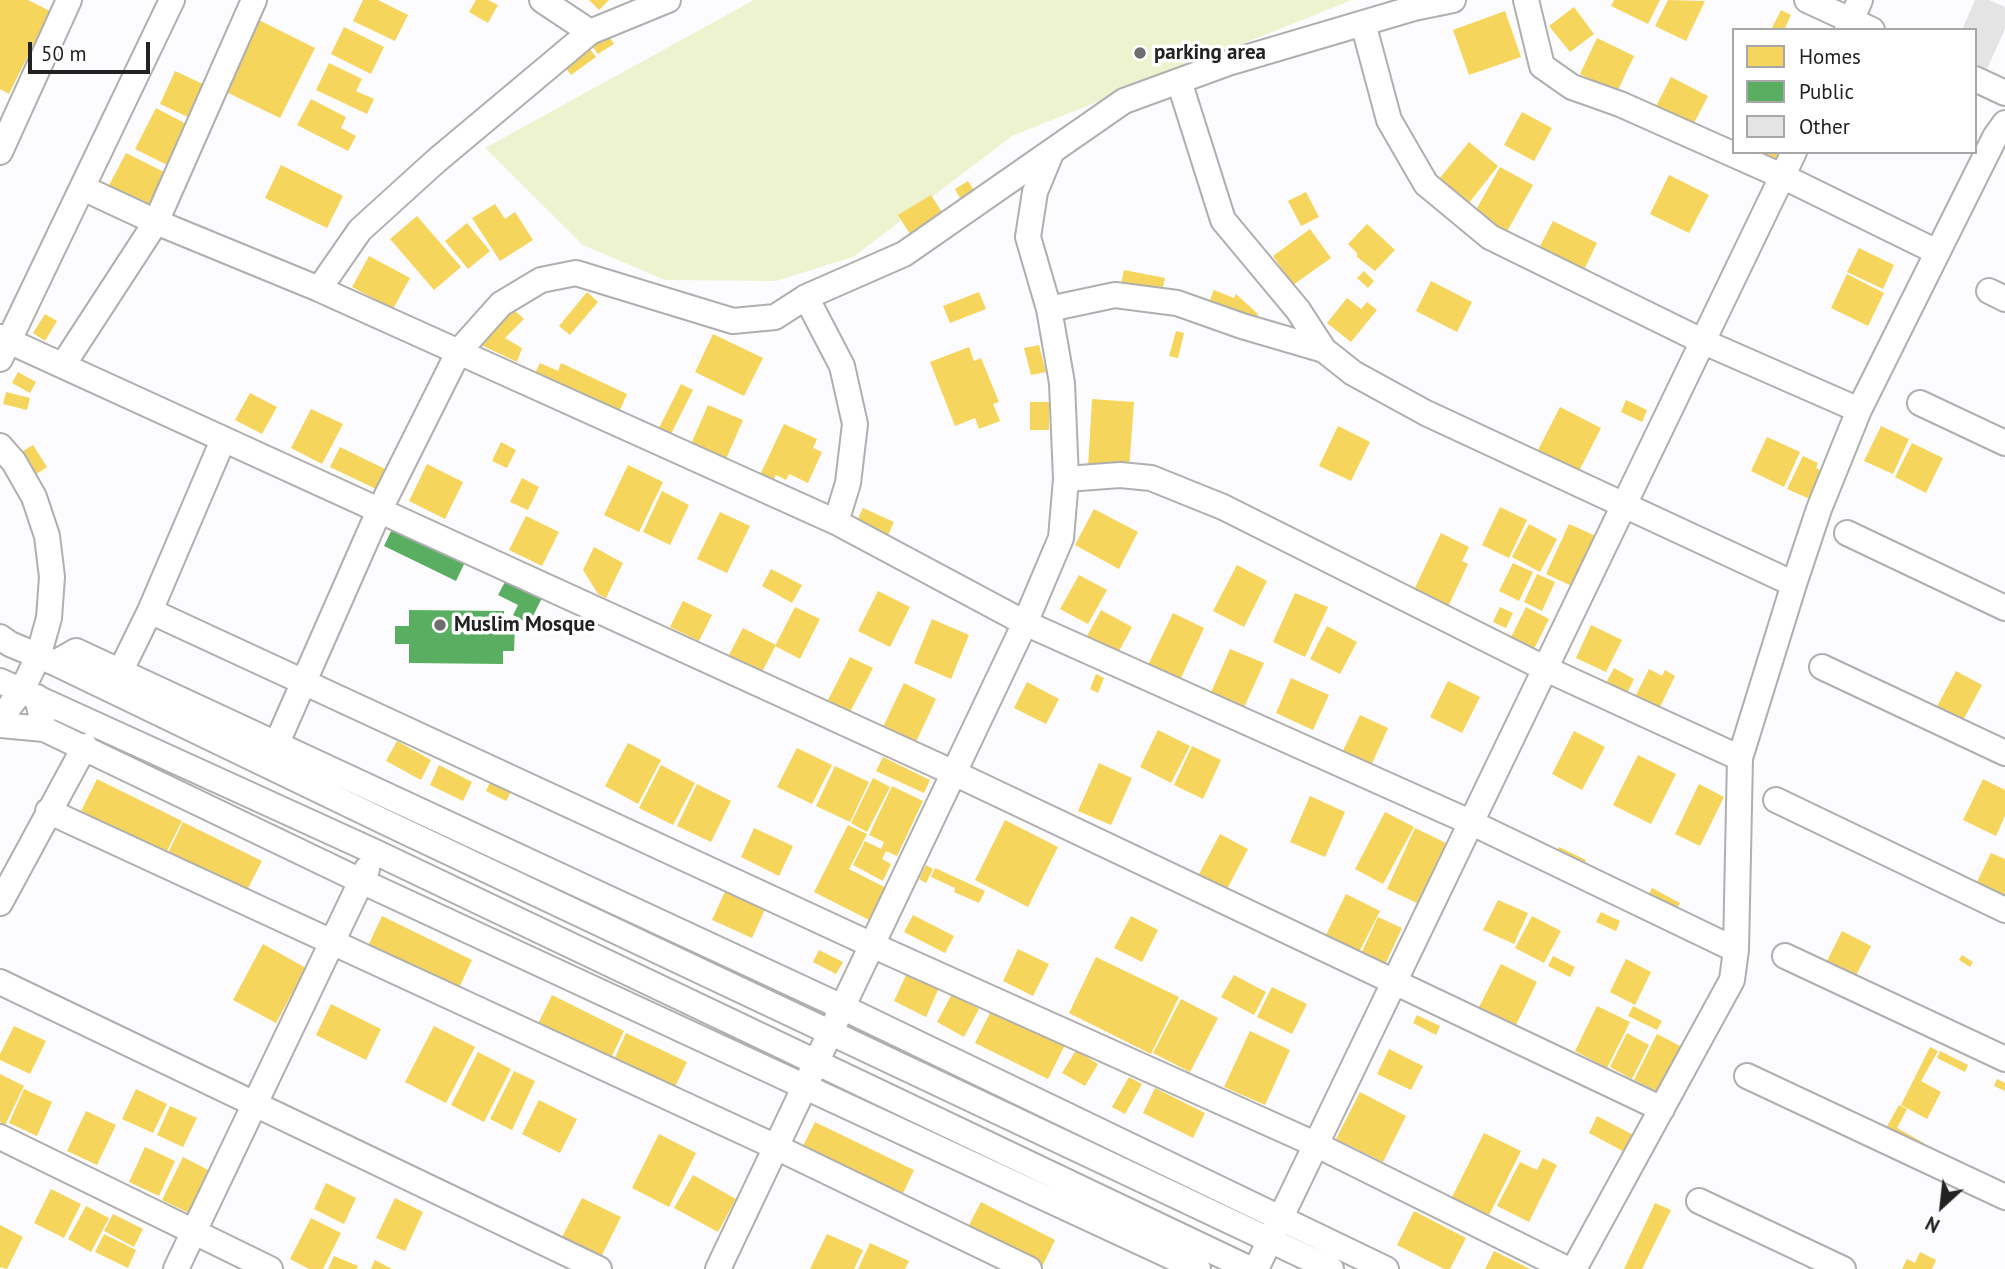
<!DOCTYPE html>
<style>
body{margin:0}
#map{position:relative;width:2005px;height:1269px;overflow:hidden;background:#fcfcfe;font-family:"PT Sans",sans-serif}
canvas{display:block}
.legend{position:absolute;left:1732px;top:28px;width:245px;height:126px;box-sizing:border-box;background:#fff;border:2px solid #a7a7a7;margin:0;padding:9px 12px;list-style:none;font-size:21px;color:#222223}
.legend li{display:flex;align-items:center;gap:14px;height:35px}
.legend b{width:35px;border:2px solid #a7a7a7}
.north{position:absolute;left:1907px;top:1171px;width:70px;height:70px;-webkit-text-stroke:5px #fff;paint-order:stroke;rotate:207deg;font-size:19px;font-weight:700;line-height:28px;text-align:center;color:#222223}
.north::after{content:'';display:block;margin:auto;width:24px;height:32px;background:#222223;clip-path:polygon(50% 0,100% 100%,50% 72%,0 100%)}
.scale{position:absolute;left:28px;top:42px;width:122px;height:32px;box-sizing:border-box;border:4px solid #222223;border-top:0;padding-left:9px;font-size:21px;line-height:24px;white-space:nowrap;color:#222223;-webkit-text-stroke:5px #fff;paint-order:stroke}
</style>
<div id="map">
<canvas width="2005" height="1269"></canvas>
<ul class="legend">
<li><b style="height:19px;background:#f6d55c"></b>Homes</li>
<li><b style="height:19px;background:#5aae61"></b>Public</li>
<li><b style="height:19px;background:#e4e4e5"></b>Other</li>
</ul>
<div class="north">N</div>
<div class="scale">50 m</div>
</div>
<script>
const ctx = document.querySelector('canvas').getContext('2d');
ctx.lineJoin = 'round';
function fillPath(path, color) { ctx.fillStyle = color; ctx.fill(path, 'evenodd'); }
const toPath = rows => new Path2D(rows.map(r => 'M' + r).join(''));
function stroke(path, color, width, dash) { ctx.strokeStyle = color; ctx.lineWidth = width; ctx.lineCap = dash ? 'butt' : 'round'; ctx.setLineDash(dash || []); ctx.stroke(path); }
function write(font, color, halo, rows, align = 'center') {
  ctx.font = font + ' "PT Sans",sans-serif'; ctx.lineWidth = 7; ctx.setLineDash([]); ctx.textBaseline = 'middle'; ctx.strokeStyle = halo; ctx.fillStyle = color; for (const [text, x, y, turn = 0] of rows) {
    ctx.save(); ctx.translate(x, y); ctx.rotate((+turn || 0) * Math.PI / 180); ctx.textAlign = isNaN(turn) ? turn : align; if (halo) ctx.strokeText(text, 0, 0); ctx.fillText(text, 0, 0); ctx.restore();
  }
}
const green = toPath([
 [754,0,1352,0,1012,136,853,257,776,281,665,280,583,245,485,148]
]);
const homes = toPath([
 [0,0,28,0,50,11,9,94,0,89],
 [363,0,378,0,408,15,395,41,353,21],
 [476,0,488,0,498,5,488,23,469,12],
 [589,0,609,0,599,10],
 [1614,0,1660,0,1648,24,1611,6],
 [1668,0,1705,1,1686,41,1655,26],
 [1574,7,1594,34,1570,52,1549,26],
 [1781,10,1791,15,1784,30,1771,30],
 [1505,11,1521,57,1469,75,1453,30],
 [255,18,315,48,280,118,220,89],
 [344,27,384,47,371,74,331,54],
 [608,35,614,44,598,54,592,46],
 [1597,38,1634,56,1617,92,1580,74],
 [590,49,596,57,571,75,565,67],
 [329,63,362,79,356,91,374,99,367,114,316,90],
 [175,71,205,85,190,118,160,104],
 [1671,77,1708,96,1692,127,1655,108],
 [311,99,346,117,341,128,356,136,348,151,297,125],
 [156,108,190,126,169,166,135,149],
 [1522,112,1552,128,1534,161,1504,145],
 [1469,142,1498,166,1469,203,1439,179],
 [1736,152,1781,152,1773,169],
 [126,153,168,174,151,209,108,187],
 [281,165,343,196,327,228,265,198],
 [1500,167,1533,185,1505,235,1472,217],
 [1669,175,1709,195,1689,233,1650,214],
 [968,181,978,197,964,205,955,189],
 [1306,192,1319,217,1301,226,1288,201],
 [931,195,945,217,912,237,898,215],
 [495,204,505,219,515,212,533,240,500,261,472,218],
 [417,216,461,267,434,290,390,239],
 [1553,221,1597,243,1582,274,1537,252],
 [467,223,490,251,468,269,445,241],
 [1367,224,1395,250,1375,271,1357,257,1357,253,1348,244],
 [1310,229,1331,258,1293,285,1273,256],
 [1859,248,1894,265,1883,289,1847,272],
 [369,256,410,278,393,309,352,287],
 [1124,270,1165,278,1162,291,1121,284],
 [1364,271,1374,281,1368,288,1357,278],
 [1847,274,1884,293,1868,326,1831,308],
 [1431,281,1472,302,1457,332,1416,311],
 [1214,290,1234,298,1236,294,1258,314,1256,319,1210,300],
 [587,292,598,302,570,335,559,326],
 [979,292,986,309,950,323,943,306],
 [1347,298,1361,309,1367,302,1377,310,1351,342,1327,323],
 [513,309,524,319,505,338,522,348,517,362,481,345],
 [45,314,57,321,45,341,33,333],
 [1176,331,1184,333,1178,358,1169,356],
 [713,334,763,358,744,396,695,372],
 [1039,345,1046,372,1031,375,1024,348],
 [969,347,974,361,981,358,999,402,993,404,1000,421,979,429,975,418,955,426,930,362],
 [540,363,558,371,561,363,627,394,619,412,535,373],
 [18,372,36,382,30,393,12,383],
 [681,384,693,390,670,436,658,430],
 [6,392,30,398,27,410,3,404],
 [250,393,277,407,262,434,235,420],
 [1092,399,1134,402,1129,470,1088,467],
 [1626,400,1647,410,1642,422,1621,412],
 [1030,402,1049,402,1049,430,1030,430],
 [708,405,743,420,726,459,691,444],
 [1560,407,1601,428,1577,475,1536,454],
 [311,409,343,424,322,464,291,448],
 [784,424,817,439,813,448,822,452,808,483,789,474,786,480,776,475,772,483,759,477],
 [1338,426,1370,442,1351,481,1319,466],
 [1881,426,1909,439,1893,474,1864,461],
 [1767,437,1800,452,1784,487,1751,471],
 [501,442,516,450,507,468,492,461],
 [1912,443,1943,458,1926,493,1895,477],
 [33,445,47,467,35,475,20,453],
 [340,447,385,469,376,489,330,467],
 [1803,456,1818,463,1816,468,1825,472,1812,500,1787,489],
 [427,464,463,482,445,519,409,501],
 [628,465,663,482,639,532,604,515],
 [522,478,539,487,528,510,510,502],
 [662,491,689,505,670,545,643,532],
 [1500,507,1527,520,1509,558,1482,545],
 [863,508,894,522,886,540,855,525],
 [1094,509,1138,532,1119,569,1075,545],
 [720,512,750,526,727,573,697,559],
 [526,516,559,532,542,566,509,550],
 [1529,524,1557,539,1540,572,1512,557],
 [1569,524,1600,538,1576,588,1546,574],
 [1441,533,1469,547,1462,561,1468,564,1446,611,1412,594],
 [594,547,623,563,606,598,598,594,583,570],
 [1513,563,1533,572,1519,601,1499,591],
 [1237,565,1267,581,1244,627,1213,611],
 [771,569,802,585,792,603,762,586],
 [1537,574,1555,582,1542,611,1524,602],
 [1079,575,1107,590,1088,624,1060,609],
 [878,591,910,607,890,647,858,631],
 [1295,593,1328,607,1305,657,1273,642],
 [683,601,712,615,699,641,670,627],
 [795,607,820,619,800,659,775,646],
 [1500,607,1513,613,1506,628,1493,622],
 [1526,607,1549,619,1533,651,1510,639],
 [1101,610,1132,627,1118,653,1087,636],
 [1173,613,1204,628,1180,680,1148,665],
 [932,619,969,635,951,679,914,663],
 [1591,625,1622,640,1606,672,1576,658],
 [1327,626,1357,642,1340,674,1310,659],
 [743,628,776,645,762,672,729,655],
 [1230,649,1264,663,1242,712,1209,697],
 [850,657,873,668,850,712,828,700],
 [1614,668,1634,679,1627,693,1606,683],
 [1649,669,1662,676,1665,670,1675,676,1658,711,1634,699],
 [1956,671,1982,685,1960,726,1934,712],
 [1096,674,1104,678,1098,693,1090,689],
 [1291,678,1329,695,1313,730,1276,713],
 [1448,681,1480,697,1462,733,1430,717],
 [1027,682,1059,699,1046,724,1014,708],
 [904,683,936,699,915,744,882,729],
 [1360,715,1388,728,1370,768,1341,755],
 [1158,730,1190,746,1171,783,1140,767],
 [1574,731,1605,747,1582,790,1552,774],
 [397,741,431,760,421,780,386,761],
 [628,743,661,760,638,804,605,786],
 [1192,746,1221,760,1203,799,1174,785],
 [797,748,832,765,812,804,777,787],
 [1638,755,1676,774,1651,824,1613,805],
 [883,757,930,780,924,793,876,771],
 [1099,763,1132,778,1111,825,1078,811],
 [439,765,472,782,463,801,430,785],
 [661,765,695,783,673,825,639,808],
 [835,766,869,782,850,822,816,806],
 [493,776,514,786,506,801,486,791],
 [873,778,890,787,867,832,851,823],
 [97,779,182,821,166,853,81,811],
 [1983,779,2005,790,2005,816,1996,836,1963,820],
 [697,784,731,801,711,842,677,826],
 [1699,784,1724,797,1700,846,1675,834],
 [892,786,923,801,897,856,886,851,882,859,891,864,883,881,853,865,865,841,881,849,884,842,869,835],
 [1310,796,1345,812,1325,857,1290,842],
 [1385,812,1414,827,1383,884,1355,869],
 [1005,820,1058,847,1028,907,975,880],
 [183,822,262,861,246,892,168,853],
 [848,825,867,834,849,869,892,891,875,923,814,892],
 [754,828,793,846,779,876,741,857],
 [1415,828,1446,843,1417,903,1387,889],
 [1220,834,1248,849,1226,891,1198,876],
 [1559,847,1586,860,1580,871,1554,858],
 [1991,853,2005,859,2005,894,2002,900,1975,886],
 [926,865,933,869,926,883,919,879],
 [935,868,985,891,979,903,954,892,955,888,931,877],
 [727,887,767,905,752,938,712,920],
 [1652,888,1680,903,1673,916,1645,901],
 [1346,894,1380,911,1357,956,1324,939],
 [1498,900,1528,913,1514,944,1483,930],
 [1601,912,1620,921,1616,931,1596,922],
 [913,915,954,936,945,953,904,932],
 [382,916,472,960,457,992,367,948],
 [1131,916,1158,930,1142,962,1114,948],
 [1532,916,1561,931,1544,963,1515,948],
 [1378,917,1402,928,1384,967,1360,956],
 [1842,931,1871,946,1852,983,1823,969],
 [263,944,306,968,276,1023,233,1000],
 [1018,949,1049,964,1033,996,1003,981],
 [819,950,843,962,836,974,813,962],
 [1962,955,1973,962,1970,967,1959,960],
 [1553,956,1575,967,1570,977,1548,966],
 [1096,957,1179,997,1151,1054,1069,1013],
 [1626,959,1651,972,1635,1005,1610,992],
 [1501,964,1537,982,1515,1027,1478,1009],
 [907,973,939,988,926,1017,894,1001],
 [1234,975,1266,992,1254,1015,1221,997],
 [1272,987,1307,1004,1292,1034,1257,1017],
 [952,994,979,1009,964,1037,937,1022],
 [552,995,624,1031,608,1064,536,1028],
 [1181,999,1218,1018,1190,1072,1153,1053],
 [331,1004,381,1029,366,1060,316,1035],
 [1597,1006,1630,1022,1607,1068,1575,1051],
 [1633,1006,1662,1021,1657,1030,1628,1016],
 [992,1009,1065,1045,1048,1079,975,1043],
 [1417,1015,1440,1026,1436,1035,1413,1023],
 [14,1026,46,1041,30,1074,0,1060,0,1054],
 [434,1026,475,1047,446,1103,405,1082],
 [1250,1031,1290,1050,1265,1105,1224,1087],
 [626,1033,687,1062,672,1093,612,1064],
 [1627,1033,1649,1045,1632,1079,1610,1067],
 [1657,1034,1682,1047,1659,1092,1634,1080],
 [1930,1047,1938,1051,1921,1081,1941,1092,1927,1119,1901,1105],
 [1389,1049,1423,1066,1411,1090,1377,1074],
 [1076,1050,1098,1064,1085,1086,1062,1073],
 [1940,1051,1968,1065,1965,1072,1937,1058],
 [478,1052,511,1069,484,1122,451,1105],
 [514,1071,535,1081,512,1130,490,1119],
 [0,1074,24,1086,5,1125,0,1122],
 [1129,1077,1142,1084,1125,1114,1112,1107],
 [1997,1079,2005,1083,2005,1091,1994,1086],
 [1155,1088,1205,1113,1193,1138,1143,1113],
 [24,1089,52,1102,37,1136,9,1123],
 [136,1089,167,1104,153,1133,122,1119],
 [1360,1092,1406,1116,1383,1162,1336,1139],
 [539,1100,577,1119,560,1153,522,1134],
 [1899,1105,1907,1109,1897,1128,1924,1143,1921,1149,1885,1130],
 [170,1106,197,1118,183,1147,157,1135],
 [86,1111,116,1125,97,1165,67,1151],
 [1597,1116,1641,1139,1632,1156,1589,1133],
 [815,1122,914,1170,899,1202,799,1154],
 [1484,1133,1521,1151,1489,1215,1452,1197],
 [659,1134,696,1153,669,1207,632,1188],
 [145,1147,175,1161,159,1196,129,1182],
 [183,1157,212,1172,191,1214,162,1200],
 [1543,1158,1557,1165,1529,1222,1497,1206,1520,1162,1537,1170],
 [693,1175,736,1199,718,1232,674,1208],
 [326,1183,356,1198,344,1224,314,1209],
 [51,1189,81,1204,64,1238,34,1223],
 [395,1198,423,1212,405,1251,376,1238],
 [582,1198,621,1217,599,1261,560,1241],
 [981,1202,1055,1240,1041,1269,966,1231],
 [1655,1203,1671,1210,1642,1269,1624,1269],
 [86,1206,109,1218,91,1252,68,1239],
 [1414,1211,1466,1238,1450,1269,1444,1269,1397,1245],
 [113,1214,143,1229,134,1247,104,1231],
 [311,1218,341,1233,323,1269,309,1269,290,1259],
 [0,1225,23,1237,7,1269,0,1267],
 [104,1234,136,1250,128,1268,95,1252],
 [827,1234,863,1250,854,1269,810,1269],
 [870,1243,909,1261,905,1269,858,1269],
 [1494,1251,1530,1269,1485,1269],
 [1920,1252,1936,1260,1932,1269,1902,1269,1907,1259,1915,1263],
 [334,1256,358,1266,357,1269,328,1269],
 [375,1260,392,1269,371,1269]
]);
const public = toPath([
 [394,525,466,560,456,581,384,546],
 [506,580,542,598,529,624,513,615,518,605,498,595],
 [409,610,504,611,504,625,515,626,514,651,503,651,503,664,409,663,409,644,395,644,395,626,409,626]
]);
const building = toPath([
 [1975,0,1989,0,2005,7,2005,29,1987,69,1975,64,1975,30,1962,30]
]);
const minor = toPath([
 [542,0,590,32],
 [1526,0,1542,66,1572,87,1620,104,1784,177,1937,252],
 [1807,0,1872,30],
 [1363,23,1389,120,1426,184,1490,237,1704,342,1859,410],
 [1847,30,1860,0],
 [1975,79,2005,93],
 [1179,81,1223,220,1298,310,1324,350,1353,373,1426,413,1794,584],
 [0,152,69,0],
 [83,188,156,222,319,289,836,522,1025,623,1472,823,1736,950],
 [319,289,360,230,436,161,590,32,668,0],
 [1989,291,2005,299],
 [1049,309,1115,295,1177,303,1242,326,1324,350],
 [0,337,954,773,1662,1109],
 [0,359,172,0],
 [63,365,156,222,254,0],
 [1920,403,2005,443],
 [0,446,14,462,34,497,47,536,52,577,49,618,38,657,22,690,0,719],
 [1066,479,1120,475,1151,478,1223,507,1546,669,1740,758],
 [836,522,848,483,855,424,842,366,806,297,904,254,1052,151],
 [1847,533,2005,608],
 [150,611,872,945,1317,1145,1567,1269],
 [0,637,10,644,55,663,389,824,1331,1269],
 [55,663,76,651,842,1007,1386,1269],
 [1822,667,2005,753],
 [120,672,150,611,223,440],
 [0,681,375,852,1250,1269],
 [37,697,44,729,361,881,1198,1269],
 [0,725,44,729],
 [276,745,379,511,459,351,501,304,541,280,576,273,733,321,775,317,806,297],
 [1776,800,2005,910],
 [48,811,776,1147,1029,1269],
 [0,903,85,746],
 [1785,956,2005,1059],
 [0,982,599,1269],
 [1747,1076,2005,1197],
 [0,1137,270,1269],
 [1699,1201,1843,1269],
 [176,1269,367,869],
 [718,1269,1025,623,1061,538,1066,479,1062,383,1049,309,1028,237,1035,192,1052,151,1124,101,1228,63,1414,8,1453,0],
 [1256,1269,1794,152],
 [1574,1269,1732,980,1736,950,1740,758,1794,584,1819,509,1859,410,1995,137,2005,123]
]);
const markers = [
 [1140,53,7,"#6e6e70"],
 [440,625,7,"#6e6e70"]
];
const poiNames = [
 ["parking area",1154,53],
 ["Muslim Mosque",454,625]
];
fillPath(green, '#eef3cf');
fillPath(homes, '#f6d55c');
fillPath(public, '#5aae61');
fillPath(building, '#e4e4e5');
stroke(minor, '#afafb0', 28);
stroke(minor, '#fff', 24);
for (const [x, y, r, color] of markers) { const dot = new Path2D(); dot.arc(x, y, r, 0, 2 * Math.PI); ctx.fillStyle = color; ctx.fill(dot); stroke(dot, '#fff', 2.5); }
write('bold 21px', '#222223', '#fff', poiNames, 'left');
</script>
